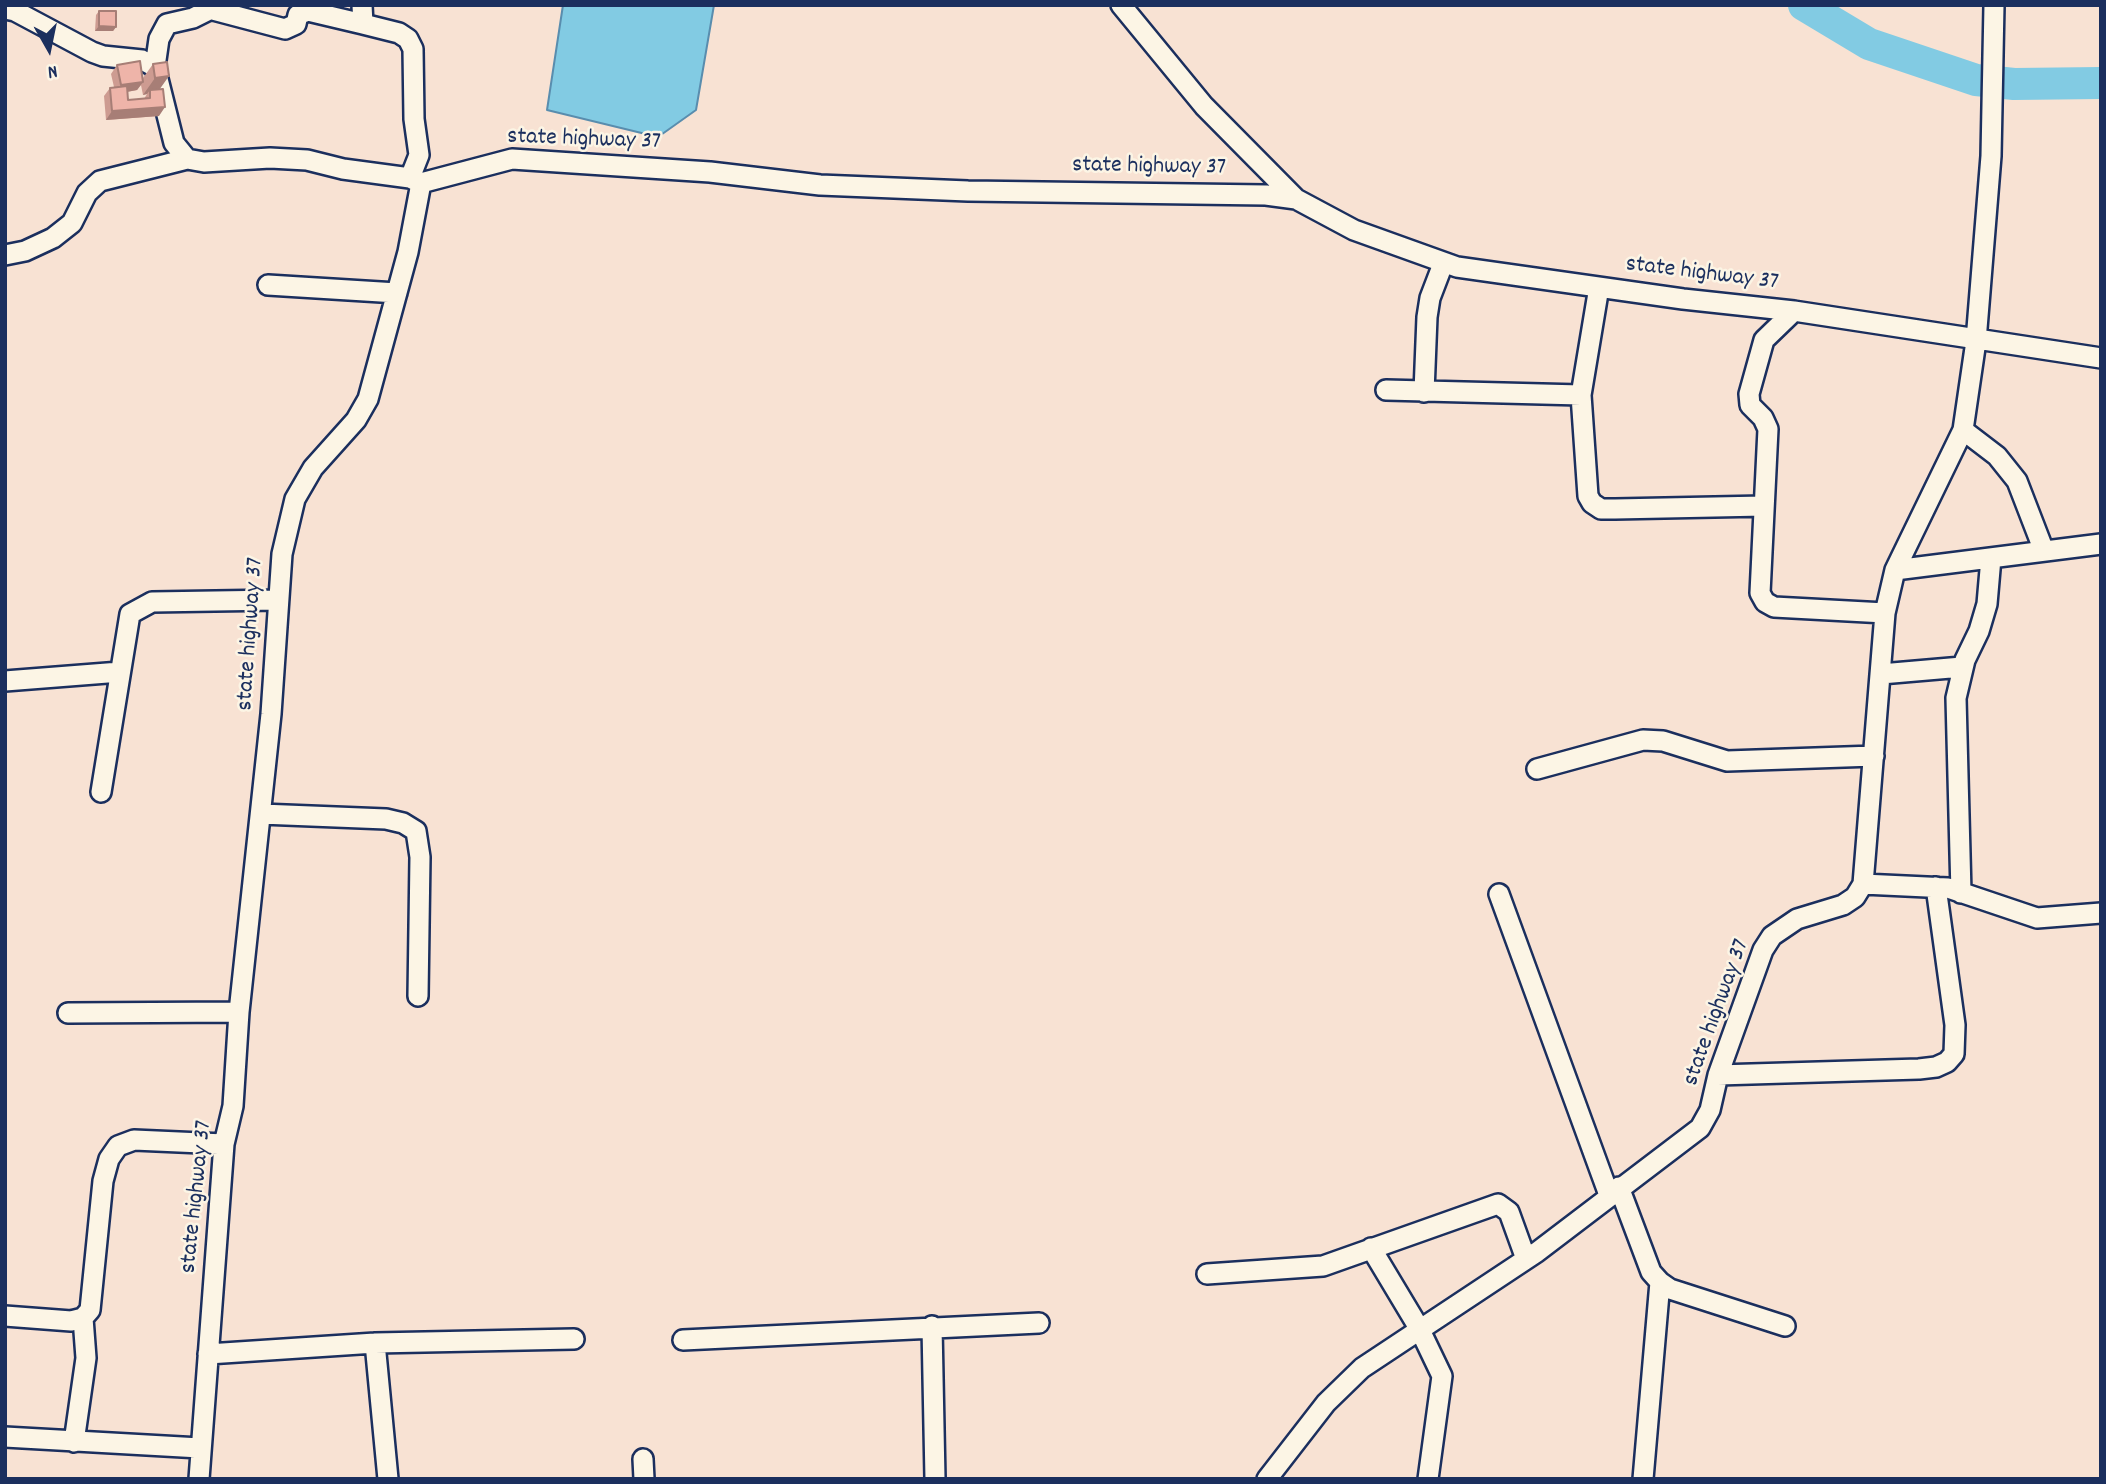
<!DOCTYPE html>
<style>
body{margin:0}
#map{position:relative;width:2106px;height:1484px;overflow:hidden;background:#f8e2d3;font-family:Dekko,sans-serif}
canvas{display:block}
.frame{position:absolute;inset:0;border:7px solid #1b2f5e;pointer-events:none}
.north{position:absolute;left:14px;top:14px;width:70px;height:70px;-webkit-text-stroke:5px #fcf5e5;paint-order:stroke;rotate:171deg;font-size:19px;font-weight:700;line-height:28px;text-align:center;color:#1b2f5e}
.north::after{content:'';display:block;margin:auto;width:24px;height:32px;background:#1b2f5e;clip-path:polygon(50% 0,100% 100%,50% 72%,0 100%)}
</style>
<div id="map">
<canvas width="2106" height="1484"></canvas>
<div class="frame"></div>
<div class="north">N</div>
</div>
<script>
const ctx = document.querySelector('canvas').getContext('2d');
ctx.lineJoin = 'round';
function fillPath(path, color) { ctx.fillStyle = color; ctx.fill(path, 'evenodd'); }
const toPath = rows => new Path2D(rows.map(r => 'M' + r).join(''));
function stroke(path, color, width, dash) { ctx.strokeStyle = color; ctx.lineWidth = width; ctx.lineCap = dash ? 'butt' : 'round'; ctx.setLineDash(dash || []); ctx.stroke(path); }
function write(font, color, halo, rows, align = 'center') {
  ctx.font = font + ' Dekko,sans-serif'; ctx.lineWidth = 5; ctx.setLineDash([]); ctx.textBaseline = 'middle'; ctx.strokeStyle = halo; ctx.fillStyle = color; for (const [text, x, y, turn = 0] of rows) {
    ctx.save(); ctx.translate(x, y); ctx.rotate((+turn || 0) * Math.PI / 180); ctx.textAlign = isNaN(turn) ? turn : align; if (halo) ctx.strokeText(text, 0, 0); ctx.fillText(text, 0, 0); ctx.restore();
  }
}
const water = toPath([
 [563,5,714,5,696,110,658,137,547,110,563,5]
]);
const river = toPath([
 [1804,5,1869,44,1976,80,2014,84,2101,83]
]);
const minor = toPath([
 [362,5,363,24,399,33,408,39,413,49,414,119,419,155,410,178],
 [1121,5,1204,106,1296,199],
 [5,9,15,11,92,52,103,56,142,60,155,67,174,143,187,159,204,162,270,158,307,160,343,169,410,178,421,183],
 [213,10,285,29,296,24,298,15,308,11,363,24],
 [155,67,159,39,167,24,193,18,219,5],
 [5,255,25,251,53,238,72,223,87,193,100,181,187,159],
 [268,285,397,293],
 [1599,287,1581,395,1588,496,1592,503,1601,509,1615,509,1764,506],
 [1794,311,1764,340,1749,394,1750,405,1763,418,1768,429,1760,593,1765,602,1774,607,1885,613],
 [1386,390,1581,395],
 [1424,392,1427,317,1430,298,1443,264],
 [1963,430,1997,456,2017,481,2044,551],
 [1895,570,2101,544],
 [1881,674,1962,667],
 [5,681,120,672],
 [1537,769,1643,740,1663,741,1727,761,1874,756],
 [101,792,130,614,152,602,278,600],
 [261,814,386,819,403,823,416,831,420,857,418,996],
 [1863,884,1948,888,2037,918,2101,913],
 [1961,893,1956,698,1965,660,1979,631,1987,604,1991,558],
 [1499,894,1609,1195],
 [68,1013,239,1012],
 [1718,1075,1919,1069,1936,1067,1947,1062,1954,1054,1955,1025,1936,887],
 [1619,1187,1651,1272,1660,1282,1670,1289,1785,1326],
 [1371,1248,1419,1328,1442,1376,1428,1479],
 [1207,1274,1323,1266,1498,1204,1509,1212,1526,1259],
 [5,1316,71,1321,83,1318,90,1310,103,1181,109,1159,118,1146,134,1140,224,1144],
 [932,1326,935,1479],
 [683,1340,1039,1323],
 [375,1343,388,1479],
 [208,1354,375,1343,574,1339],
 [5,1437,200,1448],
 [74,1442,86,1358,83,1318],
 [643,1459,644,1479],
 [199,1479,224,1144,233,1106,239,1012,271,714,282,554,295,499,313,468,356,420,368,399,408,252,421,183,512,159,710,172,820,185,968,191,1266,195,1296,199,1354,230,1457,267,1683,299,1794,311,2101,358],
 [1267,1479,1326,1403,1362,1368,1537,1252,1700,1128,1710,1110,1718,1075,1763,950,1772,936,1797,919,1843,905,1855,897,1863,884,1885,613,1895,570,1963,430,1976,341,1991,156,1994,5],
 [1643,1479,1660,1282]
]);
const wall = toPath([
 [99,11,116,27,113,31,95,31,96,15],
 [153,64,159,90,159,116,106,120,104,96,110,88,114,87,111,74,117,65,143,78],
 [141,85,143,95,147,94,144,99,128,100,127,92,137,90]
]);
const shadedWall = toPath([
 [99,26,116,27,113,31,95,31],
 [169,76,157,93,150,90,147,94,143,95,155,78],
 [143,82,137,90,115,94,121,85],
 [165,107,159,116,106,120,112,111]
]);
const building = toPath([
 [99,11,116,11,116,27,99,26,99,11],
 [140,61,143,82,121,85,117,65,140,61],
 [167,62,169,76,155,78,153,64,167,62],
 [127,86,128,100,150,98,150,90,163,89,165,107,112,111,110,88,127,86]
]);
const streetNames = [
 ["state highway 37",584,141,2],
 ["state highway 37",1149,168,1],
 ["state highway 37",1702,275,7],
 ["state highway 37",252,634,-86],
 ["state highway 37",1718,1013,-70],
 ["state highway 37",198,1197,-84]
];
fillPath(water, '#82cbe3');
stroke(water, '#598dae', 2);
stroke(river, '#82cbe3', 32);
stroke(minor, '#1b2f5e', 24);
stroke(minor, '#fcf5e5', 19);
fillPath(wall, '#cd9b91');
fillPath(shadedWall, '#a77e76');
fillPath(building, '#eeb4a9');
stroke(building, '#a77e76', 2);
write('24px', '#1b2f5e', '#fcf5e5', streetNames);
</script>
